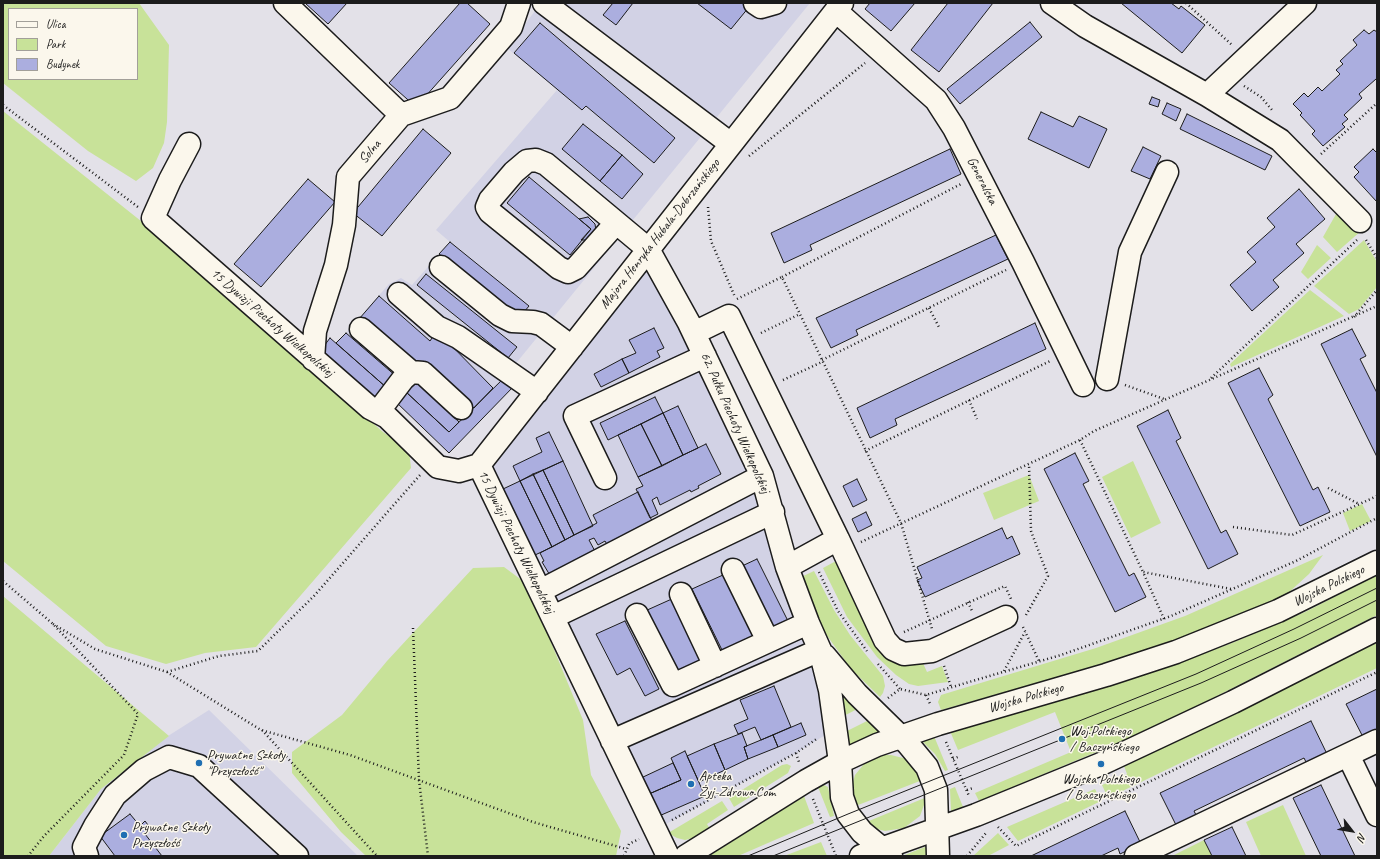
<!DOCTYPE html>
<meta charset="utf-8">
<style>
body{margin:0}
#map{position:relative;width:1380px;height:859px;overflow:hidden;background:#e3e1e8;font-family:Caveat,sans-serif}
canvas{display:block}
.frame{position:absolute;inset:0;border:4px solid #1c1c1c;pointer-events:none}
.legend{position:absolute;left:8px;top:8px;width:130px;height:72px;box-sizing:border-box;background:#fbf7ec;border:1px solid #a29f99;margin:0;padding:5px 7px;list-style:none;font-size:12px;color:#1c1c1c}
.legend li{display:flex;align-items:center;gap:8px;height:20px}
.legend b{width:20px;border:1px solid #a29f99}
.north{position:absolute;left:1332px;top:811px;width:40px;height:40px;-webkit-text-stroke:3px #fbf7ec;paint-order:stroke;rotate:121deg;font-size:11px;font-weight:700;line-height:16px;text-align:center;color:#1c1c1c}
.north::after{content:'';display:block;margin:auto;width:14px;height:18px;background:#1c1c1c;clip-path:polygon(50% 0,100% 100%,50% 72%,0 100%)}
</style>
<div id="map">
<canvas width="1380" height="859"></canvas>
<div class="frame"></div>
<ul class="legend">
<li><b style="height:5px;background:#fbf7ec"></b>Ulica</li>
<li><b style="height:11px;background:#c8e299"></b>Park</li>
<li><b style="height:11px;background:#abaedf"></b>Budynek</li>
</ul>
<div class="north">N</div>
</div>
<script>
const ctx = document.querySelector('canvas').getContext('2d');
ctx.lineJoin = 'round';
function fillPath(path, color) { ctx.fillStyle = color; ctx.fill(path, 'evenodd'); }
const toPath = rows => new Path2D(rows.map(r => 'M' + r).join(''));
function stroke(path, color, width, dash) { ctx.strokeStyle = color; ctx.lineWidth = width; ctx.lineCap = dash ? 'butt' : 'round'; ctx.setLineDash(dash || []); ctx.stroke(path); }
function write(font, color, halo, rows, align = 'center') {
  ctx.font = font + ' Caveat,sans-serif'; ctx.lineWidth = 3; ctx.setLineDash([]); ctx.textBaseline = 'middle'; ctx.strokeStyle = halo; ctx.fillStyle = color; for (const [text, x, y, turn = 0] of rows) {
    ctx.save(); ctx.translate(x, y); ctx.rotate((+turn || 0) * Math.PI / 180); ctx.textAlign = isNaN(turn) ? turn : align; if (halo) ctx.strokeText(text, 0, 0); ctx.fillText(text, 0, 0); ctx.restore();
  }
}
const built = toPath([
 [541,3,810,3,504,378,449,432,405,392,387,388,337,343,389,284,401,278,412,285,450,242,436,230,557,90,507,48],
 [648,249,762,476,835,729,796,753,655,830,479,465],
 [209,710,358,856,49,856,101,789,168,736]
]);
const green = toPath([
 [3,3,139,3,169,45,167,122,164,143,153,168,136,181,88,151,3,83],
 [9,9,137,9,137,79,9,79],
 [3,111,166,241,383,432,409,450,411,468,256,647,205,653,166,664,106,646,3,561],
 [1340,207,1361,231,1337,252,1323,237],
 [1364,240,1377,262,1377,287,1359,309,1349,314,1314,286],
 [1317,245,1331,258,1308,279,1301,272],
 [1310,290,1344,316,1231,367,1230,364],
 [1133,461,1161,523,1131,538,1102,477],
 [1029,475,1039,501,994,520,983,493],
 [1362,504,1371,521,1350,531,1343,513],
 [1323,555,1309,574,1286,595,1209,628,1156,647,1087,669,941,710,938,702,941,695,1096,648,1185,616],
 [836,561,876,645,922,661,927,672,942,666,948,682,918,686,909,684,896,675,877,657,847,617,823,568],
 [504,567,527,584,583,720,591,775,621,831,616,856,366,856,341,832,292,773,292,752,342,715,387,661,473,568],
 [814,571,834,610,850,635,883,676,885,686,883,693,880,697,851,669,823,630,813,611,799,578],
 [1377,575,1377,615,1203,703,1118,743,979,801,975,793,1071,752,1055,712,958,750,950,731,1153,672,1232,643,1305,612],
 [3,596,169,736,101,789,49,856,3,856],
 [1377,641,1377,668,1108,798,1102,785,1127,774,1124,766],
 [838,683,861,707,840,718],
 [871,719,882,732,846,747,843,733],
 [934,736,948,770,945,771,935,754,922,741],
 [884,755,891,755,907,759,925,779,853,807,851,789,855,775,864,764,870,759],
 [787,764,791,766,788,773,734,807,729,798,782,765],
 [824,785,828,787,834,816,830,817,818,787],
 [955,787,963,807,951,811,950,789],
 [1095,789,1101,801,1018,841,1007,827],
 [804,796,814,823,738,856,709,856],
 [927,797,920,816,904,828,885,831,877,829,864,823],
 [722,801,728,810,707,824,710,829,693,838,685,840,677,838,668,833],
 [1283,805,1306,856,1261,856,1246,822],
 [998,833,1009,845,988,856,973,856],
 [1204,840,1212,856,1174,855],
 [821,842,827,856,784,856],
 [930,845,930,856,902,856]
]);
const building = toPath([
 [305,3,347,3,328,24,305,3],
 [460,3,467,3,490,24,416,107,389,83,460,3],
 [613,3,633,3,616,25,603,15,613,3],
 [697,3,744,3,749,7,731,29,697,3],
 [870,3,915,3,891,31,865,9,870,3],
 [948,3,993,3,939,72,911,50,948,3],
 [1121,3,1171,3,1179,9,1181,6,1205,25,1182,53,1121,3],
 [1030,22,1042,37,960,104,947,89,1030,22],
 [540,23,675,138,654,163,586,106,582,110,514,53,540,23],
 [1364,30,1369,34,1374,30,1377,32,1377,80,1376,79,1359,94,1362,98,1344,115,1348,119,1342,124,1345,127,1323,146,1312,134,1315,131,1300,115,1302,113,1293,104,1304,93,1308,97,1318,87,1322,91,1340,74,1336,70,1343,64,1340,61,1357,45,1353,40,1364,30],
 [1152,97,1160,100,1158,107,1149,104,1152,97],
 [1167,103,1181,109,1176,121,1162,114,1167,103],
 [1041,112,1073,127,1079,116,1107,129,1089,168,1028,139,1041,112],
 [1187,114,1272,156,1265,170,1180,129,1187,114],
 [583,124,622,155,600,181,562,149,583,124],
 [423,129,451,153,382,236,353,213,423,129],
 [1143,147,1161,156,1150,179,1131,171,1143,147],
 [950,149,961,174,810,245,812,250,784,263,771,233,950,149],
 [1373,149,1377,153,1377,202,1354,177,1359,172,1354,167,1373,149],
 [622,155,643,174,622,199,600,181,622,155],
 [529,177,591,229,570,255,507,203,529,177],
 [308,179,335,202,261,287,234,264,308,179],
 [1299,189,1325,219,1296,244,1304,253,1273,280,1279,287,1252,311,1230,285,1256,262,1247,252,1275,227,1267,218,1299,189],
 [588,217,595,224,596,231,589,240,581,240,591,229,579,219,588,217],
 [996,235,1008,259,856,330,858,335,831,348,816,318,996,235],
 [450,242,529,306,519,318,439,254,450,242],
 [426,274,517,347,508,358,417,285,426,274],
 [379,296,430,341,434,335,441,341,444,338,493,388,474,408,426,361,420,365,359,319,379,296],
 [1035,323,1046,349,895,419,897,425,870,438,857,408,1035,323],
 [654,328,664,348,657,351,660,357,629,373,622,359,636,353,629,340,654,328],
 [1352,329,1366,356,1360,359,1377,393,1377,457,1321,344,1352,329],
 [346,333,397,377,387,388,336,343,346,333],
 [330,338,387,388,376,399,321,350,330,338],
 [622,359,629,373,601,387,594,374,622,359],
 [1259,368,1273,395,1268,399,1313,490,1318,487,1330,512,1300,526,1228,383,1259,368],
 [504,378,514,386,449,453,395,401,405,391,449,432,504,378],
 [414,380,459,422,449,432,405,391,414,380],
 [655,397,663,413,608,440,600,423,655,397],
 [678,406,698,448,683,455,663,413,678,406],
 [1168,410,1181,438,1176,441,1221,533,1226,530,1238,554,1208,569,1137,426,1168,410],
 [663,413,683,455,662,466,641,424,663,413],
 [641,424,662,466,638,477,618,435,641,424],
 [549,432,563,461,520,481,513,466,542,452,536,438,549,432],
 [706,444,721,474,698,486,699,488,691,492,690,490,660,505,657,497,652,500,658,514,650,518,636,489,643,486,638,477,706,444],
 [1075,453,1089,481,1083,484,1129,576,1134,573,1146,597,1115,612,1044,469,1075,453],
 [563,461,593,526,574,535,543,470,563,461],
 [543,470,574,535,565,540,533,474,543,470],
 [533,474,565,540,552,547,520,481,533,474],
 [857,479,867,500,853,507,843,486,857,479],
 [520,481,552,547,535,555,503,489,520,481],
 [638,492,654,525,609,548,605,541,598,545,594,538,589,540,597,555,551,577,542,562,544,561,540,553,597,523,593,515,638,492],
 [866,512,872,525,858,532,852,519,866,512],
 [1002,528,1007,539,1012,536,1020,554,925,597,917,580,922,578,917,567,1002,528],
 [757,559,788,621,773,629,742,566,757,559],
 [723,575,755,639,724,654,692,589,723,575],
 [674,598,704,663,676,676,645,611,674,598],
 [625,621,659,689,645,696,630,668,617,675,596,634,625,621],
 [774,686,791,727,761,740,755,727,738,734,734,725,748,719,740,700,774,686],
 [1377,689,1377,730,1363,737,1346,704,1377,689],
 [1311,721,1327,754,1307,764,1304,758,1194,811,1197,817,1177,827,1160,793,1311,721],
 [801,723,806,735,778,747,773,735,801,723],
 [742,733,747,746,744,747,748,759,725,770,714,744,742,733],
 [773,735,778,747,748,759,744,747,773,735],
 [714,744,725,770,699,782,687,756,714,744],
 [685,751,705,796,659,816,649,794,681,780,671,758,685,751],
 [673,763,681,780,649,794,641,778,673,763],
 [1321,785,1355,856,1321,856,1293,798,1321,785],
 [1125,811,1141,844,1120,854,1118,848,1101,856,1031,856,1125,811],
 [130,814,140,826,145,821,151,829,145,834,162,856,115,856,100,836,130,814],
 [1232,827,1246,856,1212,856,1204,840,1232,827]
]);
const path = toPath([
 [1186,3,1232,45],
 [1244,86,1261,97,1272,110],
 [3,105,138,207],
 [1321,154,1377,103],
 [749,156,865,63],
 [708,207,711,241,735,297],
 [1366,240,1377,258],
 [782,277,961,184],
 [737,299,782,277,901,523,932,629],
 [929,308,940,329],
 [1354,317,1377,290],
 [761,333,800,314],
 [822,360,1006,270],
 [1211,378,1357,240],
 [783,380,822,362],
 [1125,385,1164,399],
 [969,400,977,419],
 [1080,440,1143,572],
 [865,451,1050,361],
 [1328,488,1359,504],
 [1233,527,1292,535,1377,496],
 [861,542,1080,440,1094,431,1377,306],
 [819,572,838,611,867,651],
 [3,581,53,624,138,714,124,755,44,836,28,856],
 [968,602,972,611],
 [1026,615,1048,576,1031,531,1029,464],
 [1164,619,1143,572,1231,589],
 [53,624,95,649,167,672,261,730,350,755,533,822,626,849],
 [1023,627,1039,661],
 [413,628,419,780,428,856],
 [904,632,1005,586,1011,599],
 [878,664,900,689],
 [944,666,951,687],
 [1004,671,1025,632],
 [167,672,219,656,258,651,314,596,420,475],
 [926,695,931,706],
 [888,698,900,689,926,695,969,682,1061,655,1171,616,1296,561,1377,518],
 [262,730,377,856],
 [946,742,969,796],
 [796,753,799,762],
 [953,759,960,756],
 [967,790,973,788],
 [813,799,836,856],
 [672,820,796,753,818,738],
 [998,827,1016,846,1377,672],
 [624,856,629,844,639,839],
 [967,856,986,833]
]);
const minor = toPath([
 [285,3,401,115],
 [544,3,731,144],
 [755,3,761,7,775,3],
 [1052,3,1085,26,1207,95,1305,3],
 [836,11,936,100,954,128,1023,262,1083,385],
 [1207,95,1280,140,1360,221],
 [189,144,170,180,153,218,370,408,387,417,438,467,459,471,479,465,668,856],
 [616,223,576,268,568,272,559,268,490,212,487,207,490,200,514,172,527,161,536,160,546,164,648,249,689,323,762,476,787,567,808,623,820,650,830,690,840,762,842,797,848,814,862,832,891,856],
 [441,267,500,315,512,321,533,322,541,324,572,347],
 [399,294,437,327,458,337,537,392],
 [361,329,411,372],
 [694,333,729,316,838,539,787,567],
 [313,359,315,331,336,265,344,225,348,177,401,115,450,98,511,27,519,3],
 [1107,379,1130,252,1167,172],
 [378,412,403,379,411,372,423,373,461,408],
 [479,465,842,3],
 [605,478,575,416,705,356],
 [838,539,885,640,893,649,904,654,932,651,1006,617],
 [733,570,768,641],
 [540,591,762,476],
 [681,594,715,666],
 [637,615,673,685,808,623],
 [553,617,773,512],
 [825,656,857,694,908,744,927,767,936,790,938,856],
 [612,741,820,650],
 [1348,755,1377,815],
 [87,856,84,847,95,826,115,795,144,770,169,757,199,766,297,856],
 [686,856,806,781,840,762,877,745,938,724,1106,675,1176,652,1278,611,1377,562],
 [861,856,976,815,1101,764,1233,702,1377,629],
 [1136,856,1377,741]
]);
const tram = toPath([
 [748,856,848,814,1196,674,1294,629,1377,588],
 [773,856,1201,683,1301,638,1377,600]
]);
const markers = [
 [1062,739,4,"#1f6fb2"],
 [199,763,4,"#1f6fb2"],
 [1101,764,4,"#1f6fb2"],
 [691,784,4,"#1f6fb2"],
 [124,835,4,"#1f6fb2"]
];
const streetNames = [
 ["Solna",370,152,-50],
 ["Generalska",982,181,63],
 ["Majora Henryka Hubala-Dobrzańskiego",660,234,-52],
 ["15 Dywizji Piechoty Wielkopolskiej",272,323,41],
 ["62. Pułku Piechoty Wielkopolskiej",735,423,66],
 ["15 Dywizji Piechoty Wielkopolskiej",516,542,64],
 ["Wojska Polskiego",1329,586,-26],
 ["Wojska Polskiego",1026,698,-16]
];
const poiNames = [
 ["Woj.Polskiego",1070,731],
 ["/ Baczyńskiego",1070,747],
 ["Prywatne Szkoły",207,755],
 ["\"Przyszłość\"",207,771],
 ["Apteka",699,776],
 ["Żyj-Zdrowo.Com",699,792],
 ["Wojska Polskiego",1101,779,"center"],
 ["/ Baczyńskiego",1101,795,"center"],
 ["Prywatne Szkoły",132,827],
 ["Przyszłość",132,843]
];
fillPath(built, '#d2d2e5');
fillPath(green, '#c8e299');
fillPath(building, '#abaedf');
stroke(building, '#1c1c1c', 1);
stroke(minor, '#1c1c1c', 25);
stroke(path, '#1c1c1c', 2.5, [1, 3]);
stroke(minor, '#fbf7ec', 22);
stroke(tram, '#1c1c1c', 1);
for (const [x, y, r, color] of markers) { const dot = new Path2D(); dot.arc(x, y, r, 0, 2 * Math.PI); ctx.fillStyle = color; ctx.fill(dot); stroke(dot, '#fbf7ec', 1.5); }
write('14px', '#1c1c1c', '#fbf7ec', streetNames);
write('14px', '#1c1c1c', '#fbf7ec', poiNames, 'left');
</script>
